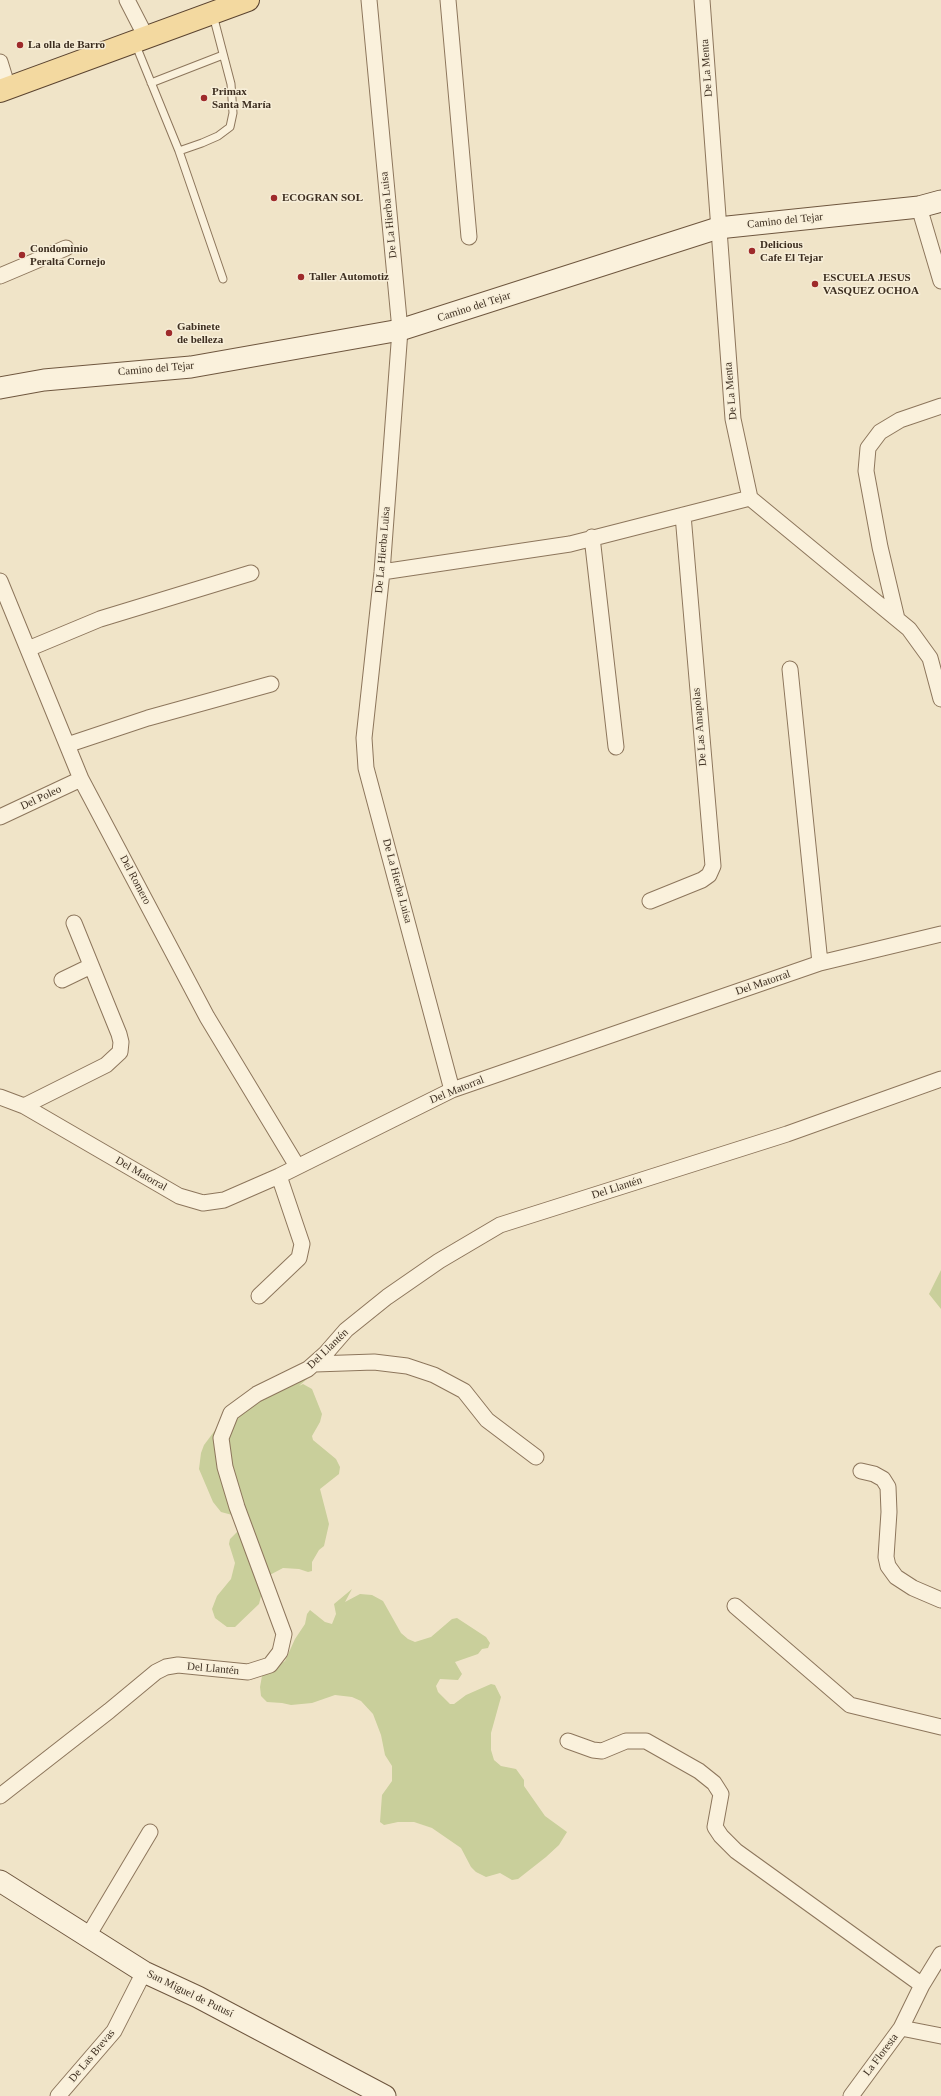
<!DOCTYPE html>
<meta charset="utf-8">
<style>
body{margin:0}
canvas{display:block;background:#f0e4c8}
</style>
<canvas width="941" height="2096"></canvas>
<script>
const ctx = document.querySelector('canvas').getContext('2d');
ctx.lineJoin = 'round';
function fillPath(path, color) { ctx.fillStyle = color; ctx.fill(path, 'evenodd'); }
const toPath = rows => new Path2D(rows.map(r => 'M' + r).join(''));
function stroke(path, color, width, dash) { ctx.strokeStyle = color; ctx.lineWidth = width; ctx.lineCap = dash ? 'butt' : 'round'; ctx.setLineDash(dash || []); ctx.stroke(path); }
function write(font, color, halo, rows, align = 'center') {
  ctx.font = font + ' Georgia,serif'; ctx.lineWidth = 3; ctx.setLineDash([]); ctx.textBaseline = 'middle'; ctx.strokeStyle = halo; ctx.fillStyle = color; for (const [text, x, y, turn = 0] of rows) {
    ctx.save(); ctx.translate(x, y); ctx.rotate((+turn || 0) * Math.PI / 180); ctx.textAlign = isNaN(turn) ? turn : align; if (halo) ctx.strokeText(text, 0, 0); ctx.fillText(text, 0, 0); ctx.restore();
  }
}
const green = toPath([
 [941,1270,941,1309,929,1294],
 [308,1378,299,1386,303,1384,312,1389,322,1414,320,1422,312,1436,313,1440,336,1459,340,1467,339,1474,320,1489,329,1524,324,1546,319,1550,312,1562,312,1571,308,1572,299,1569,283,1568,266,1577,259,1604,235,1627,227,1627,215,1618,212,1609,217,1596,231,1579,235,1563,229,1544,230,1539,239,1530,236,1516,221,1512,213,1502,199,1469,201,1453,204,1445,216,1429,228,1419,239,1416,248,1406],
 [352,1589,345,1602,360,1594,372,1595,383,1601,401,1633,408,1639,415,1642,431,1637,452,1619,457,1618,486,1637,490,1643,488,1648,482,1649,478,1654,455,1662,462,1674,458,1680,440,1679,436,1686,438,1692,450,1704,454,1704,466,1695,491,1684,495,1685,501,1697,491,1733,491,1750,494,1760,501,1766,516,1769,524,1780,524,1786,545,1816,567,1832,559,1845,546,1857,518,1879,512,1880,500,1873,486,1877,476,1872,471,1867,461,1848,432,1828,414,1822,398,1822,384,1825,380,1822,382,1795,392,1781,392,1766,385,1755,381,1735,373,1714,361,1701,352,1697,335,1695,312,1703,291,1705,282,1703,267,1702,261,1696,260,1687,262,1676,285,1661,295,1639,305,1624,307,1614,310,1610,325,1622,332,1624,336,1614,334,1604]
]);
const lane = toPath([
 [135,43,179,151,202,143,218,136,230,127,233,113,231,84,213,15],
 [151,83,223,55],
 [179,151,223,279]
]);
const street = toPath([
 [127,0,146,37],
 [369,0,400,330,382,572,364,738,366,768,452,1090],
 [448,0,469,237],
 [702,0,733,419,750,498,909,629,930,658,941,699],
 [0,62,8,88],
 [919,207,941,281],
 [0,276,66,248],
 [592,537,616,747],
 [382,572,570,544,750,498],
 [0,581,81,779,207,1017,297,1166],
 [897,619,880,547,866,471,868,448,880,432,900,420,941,406],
 [28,649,100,619,251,573],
 [790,669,820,963],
 [67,745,148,718,271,684],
 [0,817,81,779],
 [650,901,702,880,709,875,713,866,683,515],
 [62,980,91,966],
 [0,1097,24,1106,179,1196,203,1203,224,1200,279,1176,452,1090,820,963,941,934],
 [24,1106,106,1065,120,1052,121,1042,119,1034,74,923],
 [259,1296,299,1258,302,1244,279,1176],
 [315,1364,374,1362,407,1366,434,1375,464,1391,487,1420,536,1457],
 [861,1471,874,1474,883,1479,888,1487,889,1512,886,1557,888,1566,896,1577,913,1588,941,1600],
 [735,1606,850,1705,941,1727],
 [568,1741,593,1750,602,1751,626,1741,646,1741,699,1771,714,1783,721,1794,715,1827,721,1836,736,1851,922,1985],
 [0,1796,109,1711,156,1672,166,1667,178,1665,248,1672,270,1665,280,1652,284,1634,237,1507,225,1467,221,1438,231,1413,257,1394,308,1369,326,1353,346,1330,387,1297,439,1261,500,1225,787,1134,941,1079],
 [88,1936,150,1832],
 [901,2028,922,1985,941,1954],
 [58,2096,114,2031,144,1972],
 [851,2096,901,2028,941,2036]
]);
const secondary = toPath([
 [0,388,44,380,191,367,400,330,718,228,919,207,941,201],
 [0,1881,144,1972,198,1997,385,2096]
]);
const primary = toPath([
 [0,91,248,0]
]);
const markers = [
 [20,45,4,"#9e2a2b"],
 [204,98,4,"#9e2a2b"],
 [274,198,4,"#9e2a2b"],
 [752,251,4,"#9e2a2b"],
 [22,255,4,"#9e2a2b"],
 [301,277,4,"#9e2a2b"],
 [815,284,4,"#9e2a2b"],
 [169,333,4,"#9e2a2b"]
];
const poiNames = [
 ["La olla de Barro",28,45],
 ["Primax",212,92],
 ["Santa María",212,105],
 ["ECOGRAN SOL",282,198],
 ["Delicious",760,245],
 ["Cafe El Tejar",760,258],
 ["Condominio",30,249],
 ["Peralta Cornejo",30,262],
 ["Taller Automotiz",309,277],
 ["ESCUELA JESUS",823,278],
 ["VASQUEZ OCHOA",823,291],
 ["Gabinete",177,327],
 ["de belleza",177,340]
];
const streetNames = [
 ["De La Menta",707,68,-94],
 ["De La Hierba Luisa",389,215,-96],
 ["Camino del Tejar",785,221,-6],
 ["Camino del Tejar",474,307,-18],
 ["Camino del Tejar",156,369,-5],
 ["De La Menta",731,391,-95],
 ["De La Hierba Luisa",383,550,-85],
 ["De Las Amapolas",700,727,-95],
 ["Del Poleo",41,798,-25],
 ["Del Romero",135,880,62],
 ["De La Hierba Luisa",397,881,75],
 ["Del Matorral",763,983,-19],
 ["Del Matorral",457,1090,-22],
 ["Del Matorral",141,1174,30],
 ["Del Llantén",617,1188,-18],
 ["Del Llantén",328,1349,-44],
 ["Del Llantén",213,1669,5],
 ["San Miguel de Putusí",190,1994,26],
 ["La Floresta",881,2055,-53],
 ["De Las Brevas",92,2056,-50]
];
fillPath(green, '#c9cf9b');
stroke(lane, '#8d765c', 9);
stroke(street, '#8d765c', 17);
stroke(secondary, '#6f573f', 23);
stroke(primary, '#5b4430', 24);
stroke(lane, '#faf1dc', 7);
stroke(street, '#faf1dc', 15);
stroke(secondary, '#faf1dc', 21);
stroke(primary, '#f3d9a0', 22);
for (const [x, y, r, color] of markers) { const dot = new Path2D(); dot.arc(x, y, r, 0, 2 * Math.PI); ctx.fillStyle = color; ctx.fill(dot); stroke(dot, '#f7eed8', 1.5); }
write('bold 11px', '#3d2e20', '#f7eed8', poiNames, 'left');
write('11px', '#3d2e20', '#f7eed8', streetNames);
</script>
